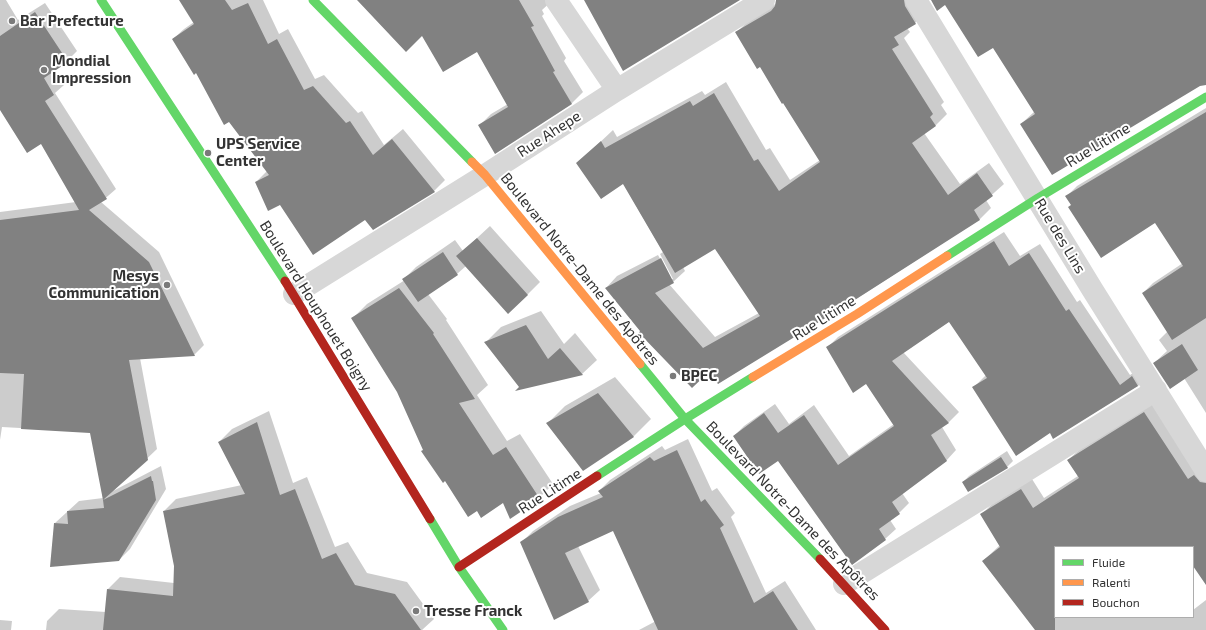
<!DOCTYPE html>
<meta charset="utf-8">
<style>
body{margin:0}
#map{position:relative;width:1206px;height:630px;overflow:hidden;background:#fff;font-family:"Exo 2",sans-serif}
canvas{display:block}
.legend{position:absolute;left:1054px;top:546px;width:140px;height:72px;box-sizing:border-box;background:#fff;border:1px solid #adadad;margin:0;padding:5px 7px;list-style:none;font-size:12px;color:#333}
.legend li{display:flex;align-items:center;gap:8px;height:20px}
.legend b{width:20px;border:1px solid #adadad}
</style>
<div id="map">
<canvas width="1206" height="630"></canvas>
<ul class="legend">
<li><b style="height:5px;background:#63d668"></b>Fluide</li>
<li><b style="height:5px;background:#ff974d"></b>Ralenti</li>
<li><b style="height:5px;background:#b3261e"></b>Bouchon</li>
</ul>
</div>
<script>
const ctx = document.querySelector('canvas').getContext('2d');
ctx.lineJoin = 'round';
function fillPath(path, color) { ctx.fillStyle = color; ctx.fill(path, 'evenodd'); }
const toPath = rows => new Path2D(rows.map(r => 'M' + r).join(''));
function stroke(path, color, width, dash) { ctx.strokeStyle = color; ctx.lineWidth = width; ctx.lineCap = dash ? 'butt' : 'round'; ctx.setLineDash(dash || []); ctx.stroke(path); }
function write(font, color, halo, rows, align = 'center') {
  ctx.font = font + ' "Exo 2",sans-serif'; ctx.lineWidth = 4; ctx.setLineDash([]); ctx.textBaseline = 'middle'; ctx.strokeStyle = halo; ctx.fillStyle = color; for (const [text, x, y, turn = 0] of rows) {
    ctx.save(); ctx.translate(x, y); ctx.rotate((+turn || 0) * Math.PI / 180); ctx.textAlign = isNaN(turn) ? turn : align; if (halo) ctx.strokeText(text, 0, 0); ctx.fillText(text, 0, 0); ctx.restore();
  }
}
const shadow = toPath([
 [0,0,6,0,18,20,45,3,77,51,67,61,55,70,64,85,55,93,116,189,101,202,159,252,204,345,194,355,140,358,157,449,113,491,161,466,166,489,130,549,119,560,55,523,79,501,103,498,91,432,2,427,0,440,0,212,76,202,42,142,0,108],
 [180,0,263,0,279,34,288,29,315,79,324,75,358,113,362,111,384,145,403,129,445,180,434,191,365,218,280,204,256,182,267,171,173,39,184,29,194,22],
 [359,0,553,0,542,10,544,14,542,16,566,58,564,61,583,92,572,103,495,152,480,125,491,114,508,104,477,51,422,34],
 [777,0,920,0,927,11,915,23,907,28,910,32,904,38,944,102,941,105,947,114,936,125,924,133,960,184,989,163,1004,184,986,200,991,208,980,219,850,303,709,370,642,331,606,288,617,276,658,255,671,279,673,279,660,254,663,252,623,183,578,163,613,130,617,137,702,91,705,95,726,82,766,150,770,148,790,180,820,160,760,66,736,33,748,21,777,3],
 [715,248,759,313,715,337,669,284,673,282,685,271,683,267],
 [932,0,1206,0,1206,74,1021,124,1035,111,993,46,946,4],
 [1206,108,1206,413,1184,378,1154,363,1167,351,1159,340,1168,331,1143,293,1153,283,1183,263,1155,222,1072,204,1067,196,1077,186],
 [490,226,540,282,527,295,466,266,457,274,428,294,447,319,446,320,488,385,477,395,507,441,520,434,553,484,539,498,504,501,424,449,398,392,353,318,367,304,405,280,404,279,416,267,455,240,463,251],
 [1004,232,1020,256,1040,244,1077,302,1080,300,1130,375,1143,367,1148,375,1138,386,1050,432,973,388,986,375,950,321,903,352,959,412,949,422,942,427,956,450,946,461,902,493,909,503,899,513,890,520,896,529,885,539,852,563,779,459,734,436,744,426,775,404,789,424,814,405,849,456,894,424,867,383,828,347,838,337],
 [541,311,564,344,575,333,597,360,582,374,520,387,486,342,501,327],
 [615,377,651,419,634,436,583,470,548,423,565,406],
 [1155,402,1206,480,1206,584,1193,564,1193,547,1055,547,1055,617,1193,617,1193,610,1206,600,1206,630,1036,630,983,561,1000,545,982,514,992,504,1032,479,1044,498,1078,476,1068,460,1079,450],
 [269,411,293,483,307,477,335,547,348,542,367,573,407,582,434,619,422,630,46,630,47,621,59,609,106,612,108,589,120,577,174,583,175,566,164,511,176,499,242,485,219,442,232,429],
 [688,439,712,491,717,488,735,513,731,517,766,593,785,581,816,630,639,630,656,621,614,530,578,546,600,590,588,601,522,542,533,531,570,506,601,493,599,491,610,480,662,446,665,450],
 [1007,451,1013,461,1007,467,963,482,969,476],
 [0,620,12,621,11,630,0,630]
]);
const building = toPath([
 [179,0,225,0,232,10,248,3,268,44,277,39,304,90,313,86,346,123,350,121,373,155,392,139,435,192,373,230,365,220,313,255,280,205,268,211,255,182,269,175,229,122,224,125,196,73,194,75,172,39,194,24],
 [357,0,519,0,534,26,531,27,555,71,553,72,572,104,495,154,478,125,508,107,477,52,443,72,422,36,406,52],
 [584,0,740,0,623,71],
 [776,0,904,0,905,6,916,24,894,37,899,45,892,49,933,114,930,117,936,126,912,143,948,195,977,173,993,196,974,210,980,220,850,303,718,384,709,372,692,388,639,333,640,331,605,288,661,258,674,283,655,293,703,348,760,316,715,249,675,273,623,184,601,199,576,163,601,141,605,148,690,101,693,106,714,93,754,161,758,159,779,191,820,162,783,103,782,104,760,67,757,69,735,32,771,11,775,6],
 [931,0,1206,0,1206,85,1200,86,1052,175,1020,124,1035,114,993,48,978,57,945,5,937,11],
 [35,12,68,62,44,78,54,95,45,101,107,199,89,210,149,262,195,356,129,360,148,460,103,500,90,433,21,429,24,374,0,373,0,220,79,210,41,144,27,153,0,110,0,36],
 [1206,112,1206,318,1172,340,1142,293,1183,266,1155,223,1101,258,1068,207,1071,205,1065,196],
 [477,238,528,295,508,314,456,256],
 [994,241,1009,266,1029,253,1066,311,1069,309,1120,385,1132,376,1138,386,1053,439,1050,433,1016,456,972,387,987,378,949,322,892,361,949,423,931,435,947,461,892,502,900,514,879,529,886,540,852,565,778,461,759,474,733,436,764,413,778,433,804,415,838,465,894,426,866,384,853,393,826,347],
 [443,252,458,275,418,302,402,279],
 [399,288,434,333,433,334,475,399,459,403,493,455,506,447,540,499,510,519,503,503,481,518,477,511,468,517,445,481,443,483,421,451,423,450,397,392,351,318],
 [526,325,548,359,560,348,583,375,515,391,519,387,484,342],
 [1182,344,1198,370,1170,389,1153,363],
 [598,393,634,437,583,471,546,423],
 [1144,412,1188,479,1194,475,1200,482,1206,483,1206,585,1193,566,1193,547,1055,547,1055,630,1035,630,982,561,1000,547,980,514,1021,489,1033,508,1079,478,1067,460],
 [257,422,280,495,295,489,322,559,336,553,355,585,395,594,421,630,103,630,107,589,173,596,174,566,163,511,245,494,218,442],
 [677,450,701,502,705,499,724,525,720,528,754,603,773,591,798,630,658,630,613,531,565,553,589,602,554,620,520,542,558,517,603,497,598,491,650,457,654,461],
 [1001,457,1008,468,968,492,962,482],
 [151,476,152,481,153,481,156,500,119,561,50,567,54,523,68,524,67,511,104,508,103,500]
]);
const street = toPath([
 [556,0,617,90],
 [916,0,1092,289,1206,471],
 [294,294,485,175,617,90,764,0],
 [844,584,1156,390]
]);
const fast = toPath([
 [101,0,285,281],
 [313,0,472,162],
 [947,256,1038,198,1206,97],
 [640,364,685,419,820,559],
 [597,476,685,419,753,377],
 [430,519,459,567,503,630]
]);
const slow = toPath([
 [472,162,485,175,640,364],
 [753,377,857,314,947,256]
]);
const jam = toPath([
 [285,281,430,519],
 [820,559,885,630],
 [459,567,597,476]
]);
const markers = [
 [12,21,4,"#7a7a7a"],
 [44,70,4,"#7a7a7a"],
 [208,153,4,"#7a7a7a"],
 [167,285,4,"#7a7a7a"],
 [673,376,4,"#7a7a7a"],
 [416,611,4,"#7a7a7a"]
];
const poiNames = [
 ["Bar Prefecture",20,21],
 ["Mondial",52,61],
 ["Impression",52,78],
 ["UPS Service",216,144],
 ["Center",216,161],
 ["Mesys",159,276,"right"],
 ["Communication",159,293,"right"],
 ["BPEC",681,376],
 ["Tresse Franck",424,611]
];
const streetNames = [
 ["Rue Ahepe",549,134,-33],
 ["Rue Litime",1098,145,-31],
 ["Rue des Lins",1060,236,59],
 ["Boulevard Notre-Dame des Apôtres",580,269,51],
 ["Boulevard Houphouet Boigny",316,306,58],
 ["Rue Litime",824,318,-32],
 ["Rue Litime",550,491,-33],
 ["Boulevard Notre-Dame des Apôtres",793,511,46]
];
fillPath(shadow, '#0003');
fillPath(building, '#818181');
stroke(street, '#d7d7d7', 22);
stroke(fast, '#63d668', 9);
stroke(slow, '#ff974d', 9);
stroke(jam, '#b3261e', 9);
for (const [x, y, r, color] of markers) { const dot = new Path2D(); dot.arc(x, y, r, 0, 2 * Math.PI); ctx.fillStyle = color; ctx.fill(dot); stroke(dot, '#fff', 1.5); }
write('bold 15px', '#333', '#fff', poiNames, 'left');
write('15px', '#333', '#fff', streetNames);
</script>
